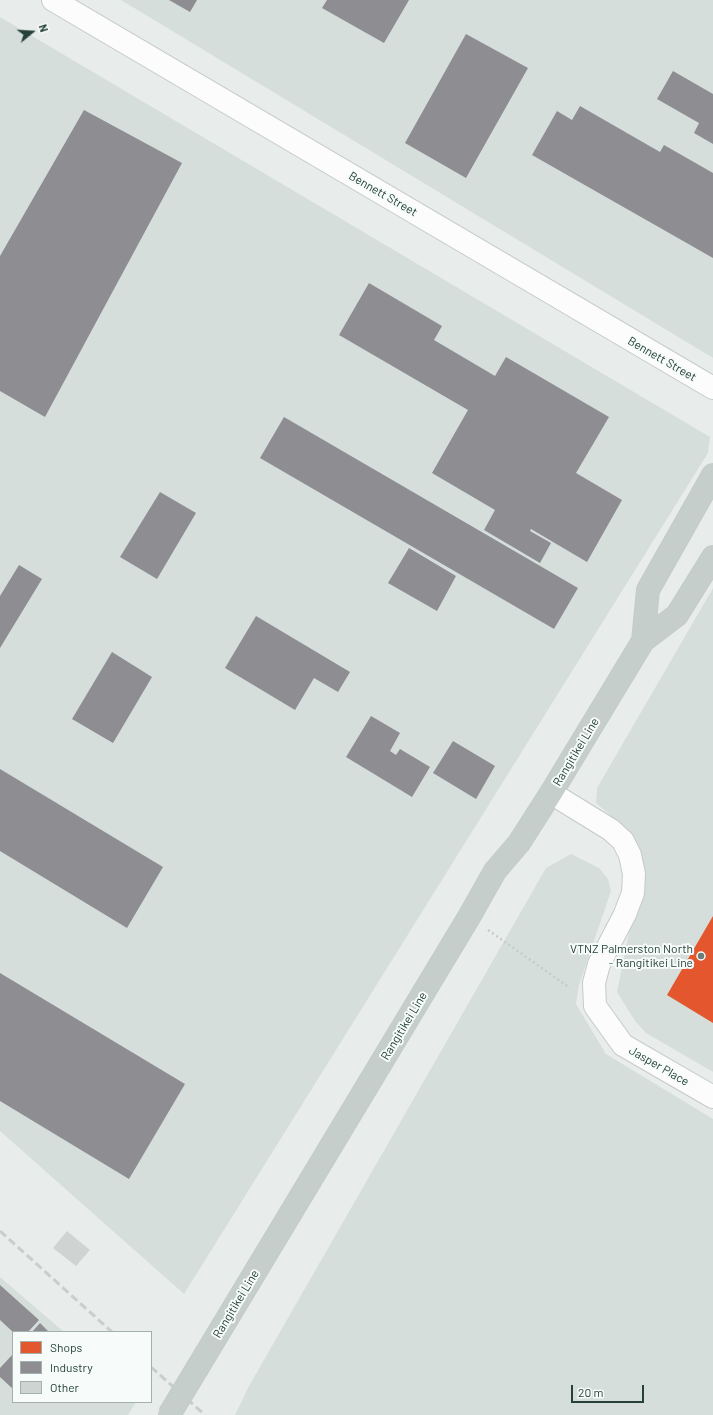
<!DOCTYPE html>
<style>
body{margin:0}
#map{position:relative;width:713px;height:1415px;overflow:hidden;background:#e8edeb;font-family:Barlow,sans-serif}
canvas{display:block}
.legend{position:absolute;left:12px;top:1331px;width:140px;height:72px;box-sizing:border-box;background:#f7fbf9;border:1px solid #a3b1ad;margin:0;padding:5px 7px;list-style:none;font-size:12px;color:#24423a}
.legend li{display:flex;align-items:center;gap:8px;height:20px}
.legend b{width:20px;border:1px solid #a3b1ad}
.north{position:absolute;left:12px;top:12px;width:40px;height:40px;-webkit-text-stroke:3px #f7fbf9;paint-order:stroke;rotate:72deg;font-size:11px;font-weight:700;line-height:16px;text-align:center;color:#24423a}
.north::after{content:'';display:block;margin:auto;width:14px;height:18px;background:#24423a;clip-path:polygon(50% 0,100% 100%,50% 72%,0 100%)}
.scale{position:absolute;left:571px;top:1385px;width:73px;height:18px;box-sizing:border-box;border:2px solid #24423a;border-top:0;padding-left:5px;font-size:12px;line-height:14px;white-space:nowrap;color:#24423a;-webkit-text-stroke:3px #f7fbf9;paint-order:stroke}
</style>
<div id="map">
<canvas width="713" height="1415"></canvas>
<ul class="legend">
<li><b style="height:11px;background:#e4572e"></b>Shops</li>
<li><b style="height:11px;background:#8d8d92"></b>Industry</li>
<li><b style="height:11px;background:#cfd4d2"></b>Other</li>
</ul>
<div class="north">N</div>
<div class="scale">20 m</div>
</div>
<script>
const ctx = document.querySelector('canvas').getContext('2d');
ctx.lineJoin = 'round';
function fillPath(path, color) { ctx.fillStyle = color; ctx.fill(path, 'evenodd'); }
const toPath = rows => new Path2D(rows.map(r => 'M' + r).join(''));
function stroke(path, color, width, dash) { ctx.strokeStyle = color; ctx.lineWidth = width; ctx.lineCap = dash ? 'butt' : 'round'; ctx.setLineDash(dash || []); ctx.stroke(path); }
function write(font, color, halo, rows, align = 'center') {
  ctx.font = font + ' Barlow,sans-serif'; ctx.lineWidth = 4; ctx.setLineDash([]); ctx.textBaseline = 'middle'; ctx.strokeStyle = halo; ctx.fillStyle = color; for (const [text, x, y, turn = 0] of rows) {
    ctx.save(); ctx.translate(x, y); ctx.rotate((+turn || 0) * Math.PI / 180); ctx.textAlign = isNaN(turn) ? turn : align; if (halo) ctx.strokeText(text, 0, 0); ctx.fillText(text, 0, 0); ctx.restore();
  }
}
const built = toPath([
 [121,0,713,0,713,358],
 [0,17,710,437,708,453,184,1294,0,1131],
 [713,588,713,1072,646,1033,635,1021,617,992,642,869,641,859,630,832,596,803,597,788],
 [571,854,599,868,608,879,611,891,579,985,576,1004,606,1054,713,1119,713,1415,235,1415,249,1386,546,868],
 [0,1277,64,1332,13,1332,13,1402,136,1402,128,1415,0,1415]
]);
const shops = toPath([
 [713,916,713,1023,667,995]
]);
const industry = toPath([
 [169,0,197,0,190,12],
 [327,0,409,0,384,43,322,8],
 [466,34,528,68,466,178,405,143],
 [673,71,713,94,713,144,694,133,699,123,657,99],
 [580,106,660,152,664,145,713,173,713,258,532,155,557,111,572,120],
 [84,110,182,163,45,417,0,391,0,256],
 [369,283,442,326,434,340,495,376,506,357,609,417,576,473,622,500,587,562,531,529,530,531,551,543,540,563,484,530,495,510,432,473,468,410,339,335],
 [284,417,578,588,554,629,260,458],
 [160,492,196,513,157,579,120,557],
 [409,548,456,576,437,611,388,583],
 [19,565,42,579,0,648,0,596],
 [256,616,350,672,338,692,314,678,295,710,225,668],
 [112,652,152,677,113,743,72,719],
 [371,716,400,733,390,751,396,755,400,749,430,767,412,797,346,757],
 [453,741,495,766,476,799,433,773],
 [0,769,163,867,127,928,0,851],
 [0,973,185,1084,129,1179,0,1101],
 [0,1285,39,1320,28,1332,13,1332,0,1320],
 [40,1323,49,1332,32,1332],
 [13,1354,13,1389,0,1377,0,1368]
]);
const building = toPath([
 [67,1231,90,1250,76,1266,53,1248]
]);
const path = toPath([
 [488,930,570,988]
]);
const minor = toPath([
 [551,793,611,830,623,841,630,855,634,874,633,893,625,914,599,964,594,983,595,1006,623,1045,713,1097]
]);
const tertiary = toPath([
 [53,0,713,388]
]);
const trunk = toPath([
 [643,641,648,590,713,475],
 [198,1367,469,917,495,871,519,843,551,793,643,641,677,615,713,557]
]);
const rail = toPath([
 [0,1231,112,1332],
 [151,1367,205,1415]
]);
const trunkBridge = toPath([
 [169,1415,198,1367]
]);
const markers = [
 [701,956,4,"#697e78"]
];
const streetNames = [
 ["Bennett Street",383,194,30],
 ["Bennett Street",662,359,30],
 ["Rangitikei Line",576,752,-59],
 ["Rangitikei Line",404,1026,-59],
 ["Jasper Place",659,1066,30],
 ["Rangitikei Line",236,1304,-59]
];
const poiNames = [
 ["VTNZ Palmerston North",693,949],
 ["- Rangitikei Line",693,963]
];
fillPath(built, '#d6dedb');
fillPath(shops, '#e4572e');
fillPath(industry, '#8d8d92');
fillPath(building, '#cfd4d2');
stroke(minor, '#c5cac8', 24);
stroke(tertiary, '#c5cac8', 24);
stroke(trunk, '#c3ccc9', 24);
stroke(path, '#c3ccca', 2.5, [2, 3]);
stroke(minor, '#fcfcfc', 22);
stroke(tertiary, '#fcfcfc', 22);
stroke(trunk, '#c6cecc', 22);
stroke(rail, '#c9cdcc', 3, [8, 4]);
stroke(trunkBridge, '#c3ccc9', 24, []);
stroke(trunkBridge, '#c6cecc', 22);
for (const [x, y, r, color] of markers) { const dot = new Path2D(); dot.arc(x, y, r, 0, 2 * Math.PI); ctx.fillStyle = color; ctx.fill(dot); stroke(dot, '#f7fbf9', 1.5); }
write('12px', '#24423a', '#f7fbf9', streetNames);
write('12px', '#24423a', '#f7fbf9', poiNames, 'right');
</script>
